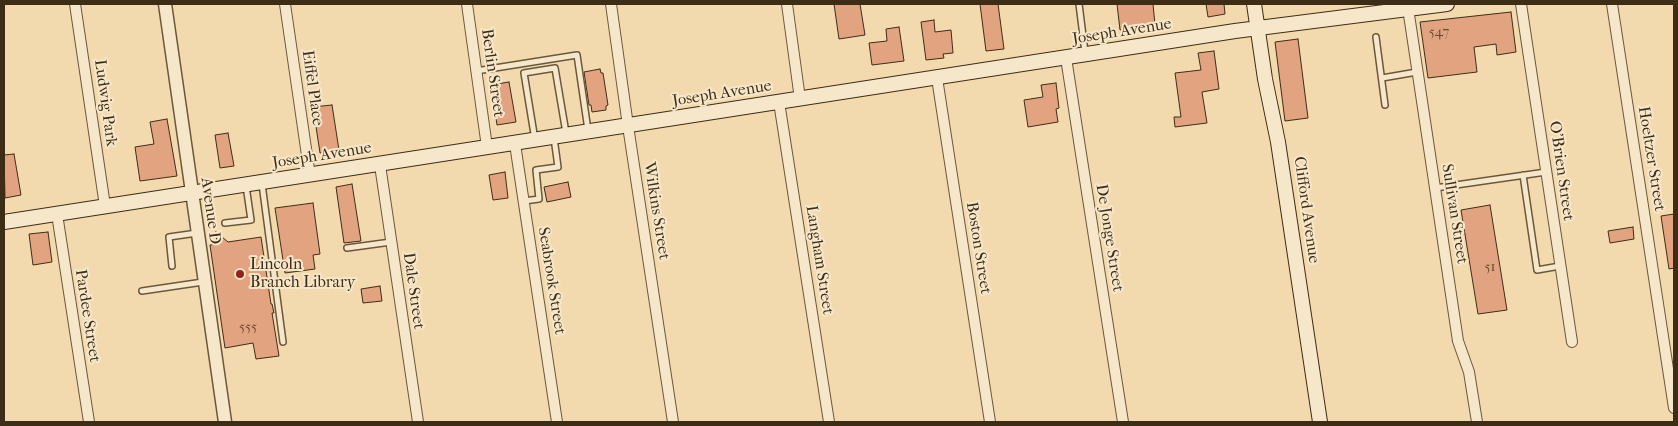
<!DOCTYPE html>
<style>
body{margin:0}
#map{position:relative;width:1678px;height:426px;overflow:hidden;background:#f3daae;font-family:"IM FELL French Canon",serif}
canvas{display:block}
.frame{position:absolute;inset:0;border:5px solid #3e2d16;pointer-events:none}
</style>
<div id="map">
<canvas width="1678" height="426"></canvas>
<div class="frame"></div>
</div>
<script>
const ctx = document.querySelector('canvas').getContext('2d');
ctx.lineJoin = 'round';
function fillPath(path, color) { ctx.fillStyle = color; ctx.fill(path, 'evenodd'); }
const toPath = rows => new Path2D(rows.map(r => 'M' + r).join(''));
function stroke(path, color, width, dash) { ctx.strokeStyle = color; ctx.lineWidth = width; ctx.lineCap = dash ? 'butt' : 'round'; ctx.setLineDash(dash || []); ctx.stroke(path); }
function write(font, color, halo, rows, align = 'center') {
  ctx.font = font + ' "IM FELL French Canon",serif'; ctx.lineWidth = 4; ctx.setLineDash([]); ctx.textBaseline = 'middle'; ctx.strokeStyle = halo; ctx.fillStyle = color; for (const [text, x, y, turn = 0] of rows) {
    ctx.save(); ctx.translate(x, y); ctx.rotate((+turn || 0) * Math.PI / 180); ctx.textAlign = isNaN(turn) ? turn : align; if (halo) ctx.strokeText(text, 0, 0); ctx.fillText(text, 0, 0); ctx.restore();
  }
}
const building = toPath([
 [834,4,860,4,865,35,839,39,834,4],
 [980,4,998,4,1004,49,986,51,980,4],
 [1117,4,1153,4,1155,25,1120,30,1117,4],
 [1206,4,1224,4,1225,14,1208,17,1206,4],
 [1511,12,1516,52,1497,55,1496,44,1474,47,1477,72,1428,78,1420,22,1511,12],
 [934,20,935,32,951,30,953,53,943,54,944,58,926,60,921,22,934,20],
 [899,27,904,61,872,65,869,43,887,41,886,29,899,27],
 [1298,39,1308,118,1285,121,1275,42,1298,39],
 [1214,51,1219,89,1202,92,1207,123,1175,127,1174,117,1181,117,1175,73,1201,70,1198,53,1214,51],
 [600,69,601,73,603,73,608,105,606,106,606,110,592,112,591,105,589,105,584,72,600,69],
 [509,82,516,122,497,125,491,85,509,82],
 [1056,83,1059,108,1056,109,1058,122,1028,127,1024,100,1043,97,1041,85,1056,83],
 [332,105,339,150,320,153,313,107,332,105],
 [167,119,177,176,140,181,135,147,154,144,150,122,167,119],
 [228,133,234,166,220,168,215,135,228,133],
 [14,154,21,195,5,198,4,155,14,154],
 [505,172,508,198,493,200,489,175,505,172],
 [568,182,571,197,547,202,544,187,568,182],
 [352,184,361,241,344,243,336,187,352,184],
 [313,203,320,254,313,255,315,269,285,273,275,208,313,203],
 [1490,205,1507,310,1478,314,1461,210,1490,205],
 [1674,214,1674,268,1669,269,1661,216,1674,214],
 [1633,227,1634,239,1610,243,1608,231,1633,227],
 [48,232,52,262,33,265,29,234,48,232],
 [216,232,228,242,261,237,271,304,272,304,274,313,272,313,279,356,256,359,253,343,225,348,210,245,217,244,216,232],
 [380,286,382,301,363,303,361,289,380,286]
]);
const service = toPath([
 [1079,4,1085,52],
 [1376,37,1385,105],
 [476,71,577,55,588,130],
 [1382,78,1417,72],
 [535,140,524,73,555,68,566,133],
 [1523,175,1537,270,1560,266],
 [262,184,283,342],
 [1435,188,1546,172],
 [524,201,539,199,536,170,558,167,554,138],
 [225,223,251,220,246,186],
 [347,248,391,242],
 [172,266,169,237,197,233],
 [142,291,203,282]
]);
const minor = toPath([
 [75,4,105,206],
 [285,4,310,176],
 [467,4,487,147],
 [611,4,628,126,673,422],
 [787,4,800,99],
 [1521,4,1572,342],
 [1612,4,1674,408],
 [1408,8,1458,341,1469,372,1477,422],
 [1066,58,1123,422],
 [937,78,990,422],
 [779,102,829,422],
 [515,144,557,422],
 [380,165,418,422],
 [57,214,89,422]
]);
const tertiary = toPath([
 [165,4,225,422]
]);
const secondary = toPath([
 [1254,4,1265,79,1278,142,1320,422],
 [4,222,1235,31,1447,4]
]);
const markers = [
 [240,274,5,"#8f2418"]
];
const numberNames = [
 ["547",1439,33],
 ["51",1490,268],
 ["555",248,328]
];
const streetNames = [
 ["Joseph Avenue",1122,32,-9],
 ["Berlin Street",492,73,82],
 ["Eiffel Place",312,88,82],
 ["Joseph Avenue",722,94,-9],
 ["Ludwig Park",105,103,82],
 ["Joseph Avenue",322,156,-9],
 ["Hoeltzer Street",1651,159,81],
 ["O'Brien Street",1561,171,82],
 ["Clifford Avenue",1306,210,82],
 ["Avenue D",210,211,82],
 ["Wilkins Street",656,211,81],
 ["Sullivan Street",1454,214,81],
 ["De Jonge Street",1109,238,81],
 ["Boston Street",978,248,81],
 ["Langham Street",819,260,81],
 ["Seabrook Street",551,281,81],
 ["Dale Street",413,291,82],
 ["Pardee Street",87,316,81]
];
const poiNames = [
 ["Lincoln",250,265],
 ["Branch Library",250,283]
];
fillPath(building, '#e2a380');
stroke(building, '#3e2d16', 1);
stroke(service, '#6b583c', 8);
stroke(minor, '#6b583c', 12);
stroke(tertiary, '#6b583c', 15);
stroke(secondary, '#3e2d16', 16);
stroke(service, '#f7e7ca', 5);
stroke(minor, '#f7e7ca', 10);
stroke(tertiary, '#f7e7ca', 12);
stroke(secondary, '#f7e7ca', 14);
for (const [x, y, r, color] of markers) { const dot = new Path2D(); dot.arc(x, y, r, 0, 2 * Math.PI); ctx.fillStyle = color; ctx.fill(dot); stroke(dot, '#f7e7ca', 2); }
write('14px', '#674a30', null, numberNames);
write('16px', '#3e2d16', '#f7e7ca', streetNames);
write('16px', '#3e2d16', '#f7e7ca', poiNames, 'left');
</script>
